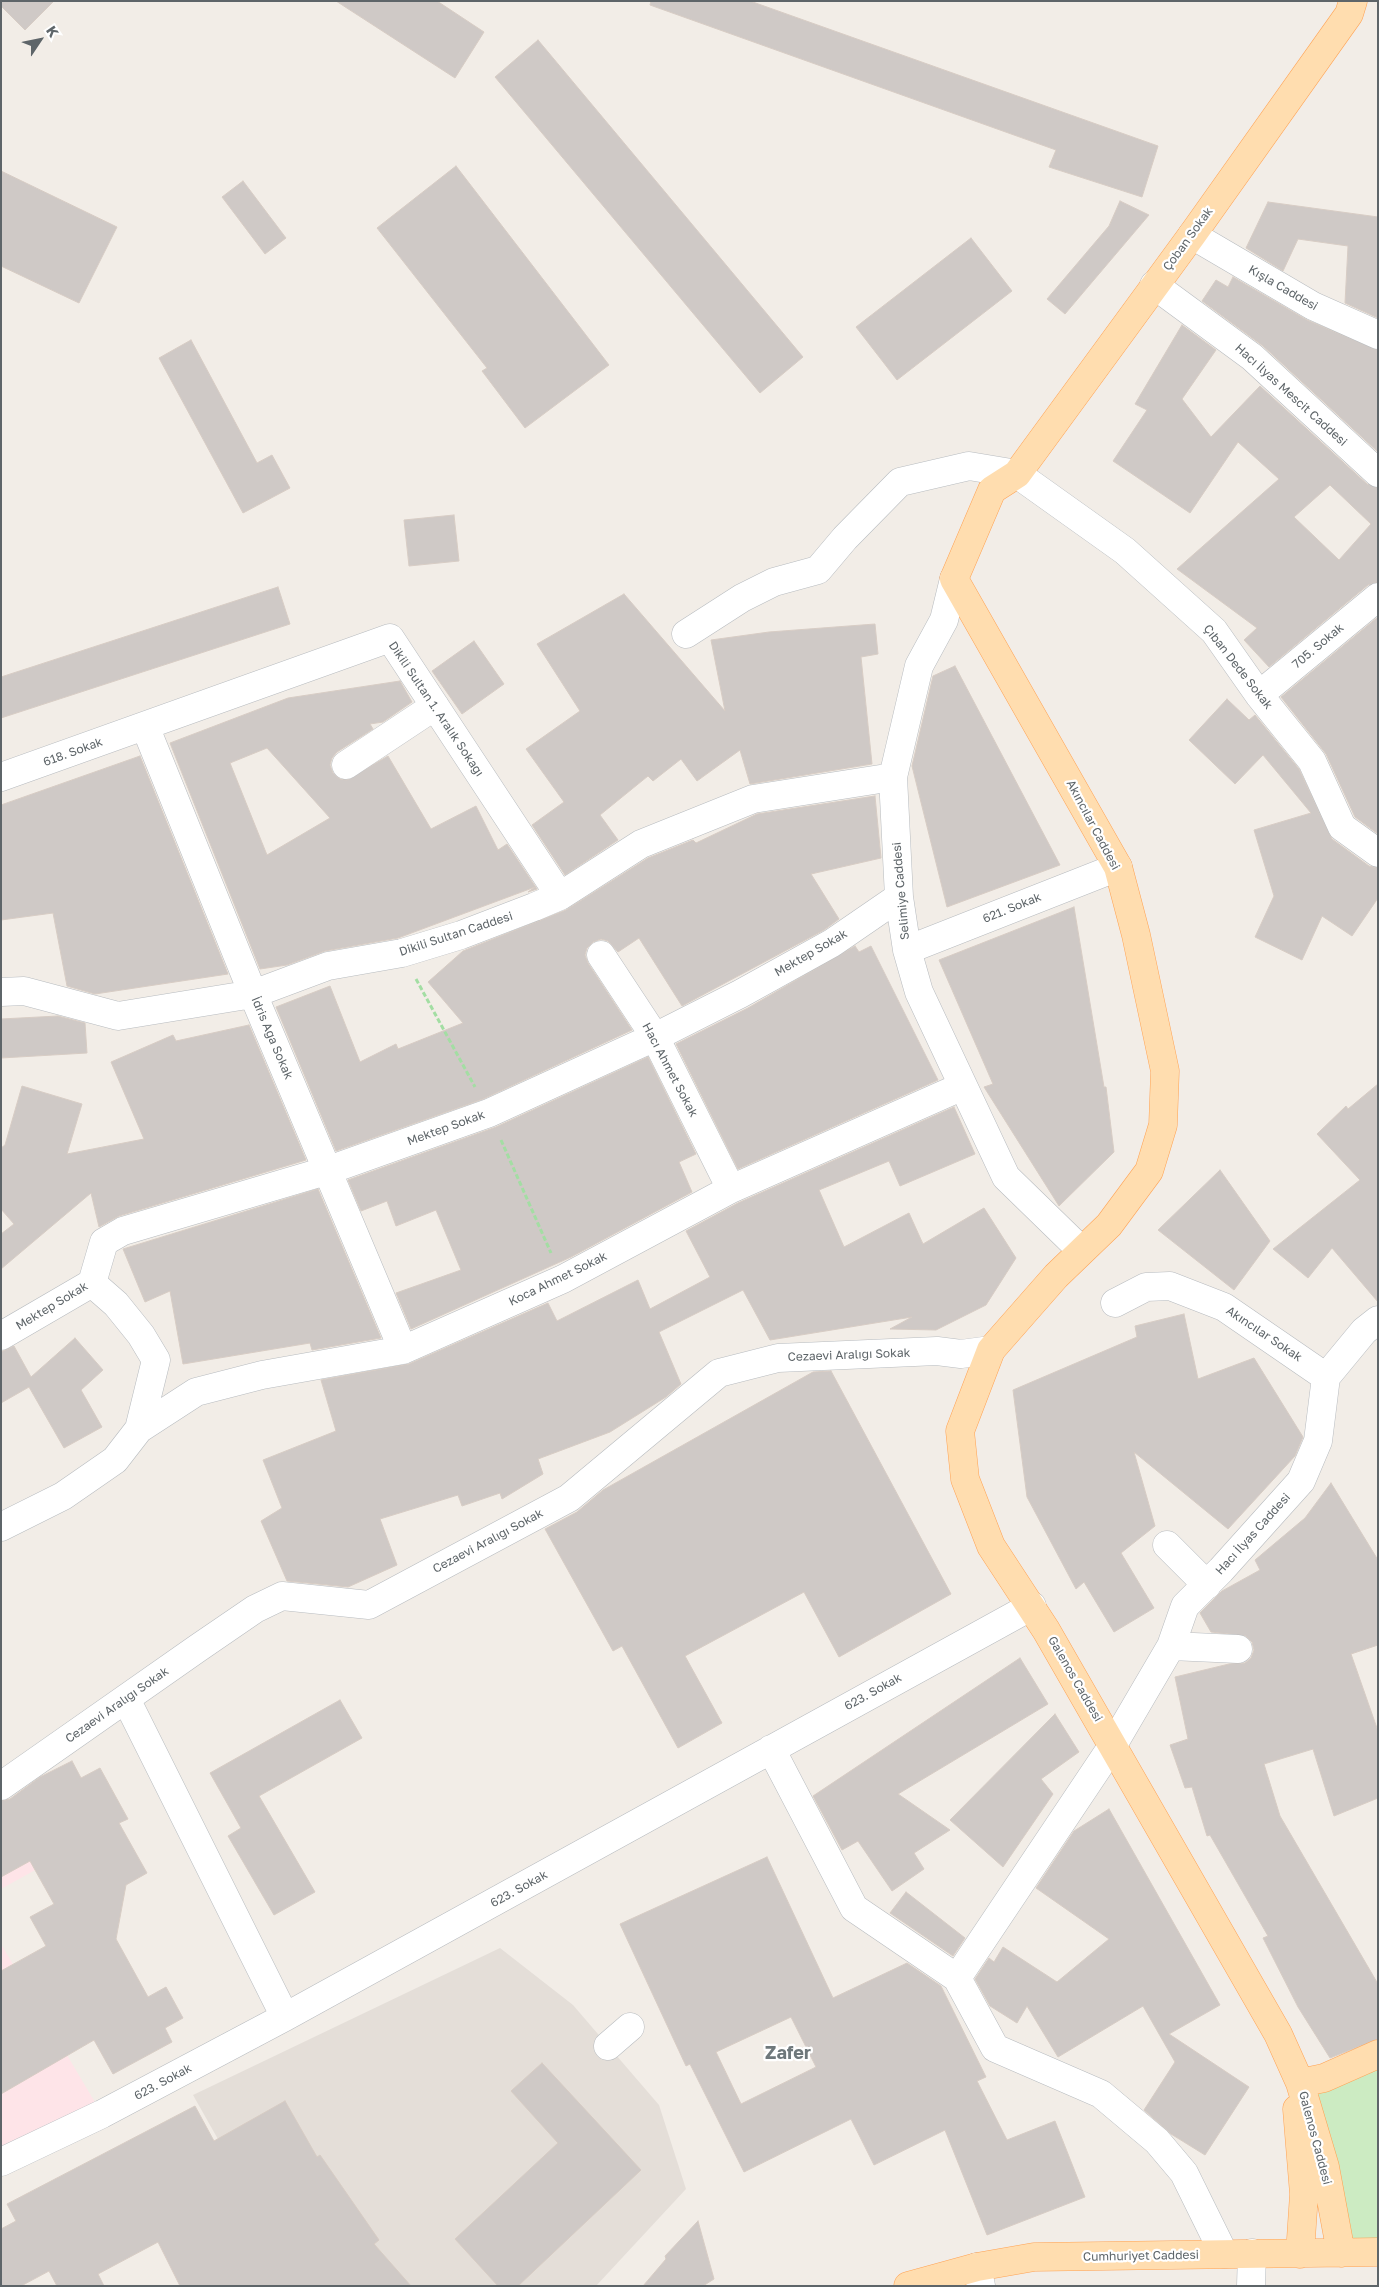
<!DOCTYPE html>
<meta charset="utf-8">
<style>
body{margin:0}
#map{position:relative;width:1379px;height:2287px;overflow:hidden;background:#f2ede7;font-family:"Golos Text",sans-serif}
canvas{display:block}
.frame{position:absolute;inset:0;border:2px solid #5e6569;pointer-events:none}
.north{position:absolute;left:15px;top:15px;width:50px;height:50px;-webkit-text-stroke:4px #fff;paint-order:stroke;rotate:56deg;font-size:14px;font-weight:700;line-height:20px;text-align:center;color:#5e6569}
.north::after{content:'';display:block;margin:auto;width:18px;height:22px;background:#5e6569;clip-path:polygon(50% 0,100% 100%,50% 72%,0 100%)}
</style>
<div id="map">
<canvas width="1379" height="2287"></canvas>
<div class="frame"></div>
<div class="north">K</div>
</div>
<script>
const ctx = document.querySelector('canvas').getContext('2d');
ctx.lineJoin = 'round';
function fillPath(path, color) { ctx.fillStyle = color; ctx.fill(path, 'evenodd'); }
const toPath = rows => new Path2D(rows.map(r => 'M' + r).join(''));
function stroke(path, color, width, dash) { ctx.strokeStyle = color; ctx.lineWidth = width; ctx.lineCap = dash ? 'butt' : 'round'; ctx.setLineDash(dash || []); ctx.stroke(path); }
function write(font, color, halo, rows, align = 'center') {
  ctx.font = font + ' "Golos Text",sans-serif'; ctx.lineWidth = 4.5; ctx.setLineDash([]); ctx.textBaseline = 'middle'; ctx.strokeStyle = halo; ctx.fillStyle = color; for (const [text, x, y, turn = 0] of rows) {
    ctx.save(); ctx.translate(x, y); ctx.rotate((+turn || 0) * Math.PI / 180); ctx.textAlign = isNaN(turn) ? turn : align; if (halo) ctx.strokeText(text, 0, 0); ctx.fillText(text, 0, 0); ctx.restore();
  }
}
const education = toPath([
 [500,1948,573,2005,659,2105,686,2189,596,2286,301,2286,193,2095]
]);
const medical = toPath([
 [1,1808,37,1869,1,1889],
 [1,1944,102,2114,1,2162]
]);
const green = toPath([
 [1378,2054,1378,2252,1341,2253,1300,2083]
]);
const building = toPath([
 [1,1,54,1,25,30,1,6,1,1],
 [336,1,437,1,484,32,455,78,336,1],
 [651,1,750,1,1158,146,1142,197,1049,167,1056,150,650,5,651,1],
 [538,40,803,357,760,393,495,77,538,40],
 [456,166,609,365,525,428,482,371,487,368,377,228,456,166],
 [1,171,117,227,79,303,1,266,1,171],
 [243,181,286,238,265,254,222,197,243,181],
 [1120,201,1149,215,1065,314,1047,299,1109,226,1120,201],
 [1268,202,1378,217,1378,318,1345,303,1348,246,1298,239,1283,271,1246,248,1268,202],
 [971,238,1012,291,897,380,856,327,971,238],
 [1233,277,1307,320,1378,350,1378,452,1263,346,1202,301,1216,280,1228,287,1233,277],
 [1182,325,1216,350,1182,399,1211,437,1260,386,1367,484,1378,488,1378,582,1368,585,1269,667,1244,640,1257,628,1177,569,1279,479,1238,442,1190,513,1113,461,1147,410,1135,404,1182,325],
 [1330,485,1371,524,1339,560,1294,517,1330,485],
 [191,340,257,463,272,455,290,488,243,513,159,358,191,340],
 [454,515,459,561,409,566,404,520,454,515],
 [278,587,290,624,1,718,1,677,278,587],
 [624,594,725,711,711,640,769,632,875,624,878,654,861,657,872,764,750,784,740,750,697,781,681,759,653,781,648,776,600,815,618,840,565,875,532,825,564,802,526,749,580,711,537,644,624,594],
 [1378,617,1378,834,1355,817,1326,754,1281,697,1378,617],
 [474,641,504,684,462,714,432,671,474,641],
 [955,666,1060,865,947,907,912,766,933,676,955,666],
 [400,681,412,702,383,722,370,724,373,729,337,752,332,758,330,765,333,773,340,779,347,780,388,756,431,829,476,806,498,850,507,844,537,889,528,892,535,887,398,938,325,951,287,965,260,969,170,743,288,698,400,681],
 [267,748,330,818,267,855,230,763,267,748],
 [1227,699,1249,720,1255,715,1299,769,1332,839,1369,866,1378,868,1378,898,1352,936,1322,916,1302,960,1255,937,1274,896,1254,830,1311,813,1263,755,1235,784,1189,740,1227,699],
 [140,756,228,974,95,994,67,986,53,913,1,920,1,805,140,756],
 [875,796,881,858,811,874,839,919,824,930,682,1006,639,938,618,952,608,941,601,939,593,942,587,948,585,955,588,963,632,1030,483,1099,336,1151,276,1007,330,986,360,1062,396,1044,398,1049,463,1023,428,982,463,951,566,910,648,858,693,840,696,843,757,814,875,796],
 [1074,907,1104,1087,1106,1087,1114,1152,1059,1206,984,1087,993,1084,939,960,1074,907],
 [855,946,859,952,871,946,938,1080,738,1169,676,1044,748,1008,855,946],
 [58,1016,85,1023,87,1053,1,1058,1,1019,58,1016],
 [249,1025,306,1160,119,1216,99,1227,91,1193,1,1269,1,1234,14,1224,1,1209,1,1148,5,1145,22,1086,82,1104,67,1154,144,1139,111,1062,173,1035,176,1041,249,1025],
 [648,1057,696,1154,679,1162,692,1192,571,1257,411,1329,396,1293,461,1270,436,1210,396,1226,387,1201,361,1211,348,1180,496,1127,648,1057],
 [1378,1084,1378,1302,1332,1248,1308,1278,1273,1249,1360,1180,1317,1134,1346,1106,1348,1109,1378,1084],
 [954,1107,975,1154,900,1186,889,1161,819,1190,844,1247,909,1213,923,1244,984,1208,1016,1258,986,1305,936,1330,890,1329,912,1317,770,1340,743,1290,659,1332,681,1384,666,1397,610,1432,538,1459,543,1474,502,1499,500,1493,462,1506,458,1495,380,1519,397,1565,348,1587,287,1581,261,1521,282,1508,263,1460,336,1431,321,1380,409,1364,548,1303,557,1321,638,1280,650,1309,710,1277,686,1231,738,1203,954,1107],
 [1220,1170,1270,1241,1234,1290,1158,1230,1220,1170],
 [318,1189,381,1338,312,1350,310,1343,183,1364,170,1291,145,1302,123,1249,318,1189],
 [1184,1314,1198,1379,1254,1358,1303,1437,1295,1456,1228,1529,1134,1452,1155,1526,1121,1553,1154,1608,1114,1632,1084,1582,1076,1589,1027,1497,1013,1390,1137,1337,1135,1326,1184,1314],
 [75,1338,103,1370,81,1390,102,1427,64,1448,29,1387,1,1403,1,1352,14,1346,31,1377,75,1338],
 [831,1371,951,1594,839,1657,804,1592,685,1656,722,1723,678,1748,622,1646,613,1651,545,1529,577,1512,603,1490,813,1372,831,1371],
 [1331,1483,1378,1560,1378,1645,1351,1654,1378,1731,1378,1798,1334,1816,1313,1749,1264,1764,1280,1816,1378,1984,1378,2039,1330,2058,1298,2007,1263,1938,1268,1936,1210,1835,1207,1836,1192,1787,1185,1788,1170,1745,1188,1739,1175,1677,1229,1664,1245,1663,1251,1658,1254,1650,1252,1642,1246,1636,1211,1632,1200,1613,1222,1591,1260,1570,1255,1560,1305,1518,1331,1483],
 [1020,1658,1048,1704,898,1794,950,1830,914,1853,924,1869,892,1891,858,1841,842,1850,813,1796,1020,1658],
 [340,1700,362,1738,259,1796,315,1892,274,1915,228,1836,241,1828,210,1773,340,1700],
 [1055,1714,1079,1752,1041,1779,1053,1794,1003,1867,950,1820,1055,1714],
 [72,1761,81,1778,100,1768,128,1819,119,1823,147,1873,126,1885,116,1939,148,1997,166,1987,183,2018,165,2028,172,2042,113,2074,94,2040,1,2094,1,1971,46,1946,30,1917,54,1904,30,1861,1,1877,1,1801,10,1799,40,1777,72,1761],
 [1109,1809,1220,2005,1169,2034,1249,2087,1205,2155,1171,2134,1144,2110,1175,2062,1143,2006,1058,2057,1027,2006,1017,2023,990,2006,975,1979,989,1958,994,1962,1003,1947,1057,1982,1109,1939,1036,1888,1074,1831,1109,1809],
 [767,1857,833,1998,907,1963,941,1986,986,2077,977,2081,1007,2140,1055,2121,1085,2197,987,2235,945,2130,874,2165,851,2119,744,2172,690,2064,686,2066,620,1924,767,1857],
 [791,2017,816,2067,741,2104,716,2052,791,2017],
 [906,1892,965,1938,953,1956,890,1913,906,1892],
 [542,2063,641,2170,518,2286,498,2286,455,2239,558,2143,511,2091,542,2063],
 [285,2101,317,2157,320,2155,379,2240,374,2244,411,2286,180,2286,158,2242,98,2274,104,2286,57,2286,49,2271,21,2286,1,2286,1,2229,16,2221,7,2204,195,2106,214,2141,285,2101],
 [698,2221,714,2279,703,2286,643,2286,666,2259,665,2256,698,2221]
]);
const path = toPath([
 [416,979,475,1087],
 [501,1140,551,1253]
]);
const minor = toPath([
 [1192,235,1313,306,1378,335],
 [1154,285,1252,357,1378,473],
 [954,579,944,620,919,666,893,777,899,897,907,950,919,992,1006,1177,1081,1250],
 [686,634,742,598,774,582,818,570,845,538,900,482,969,466,1017,474,1125,551,1214,631,1259,695,1312,761,1342,827,1378,853],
 [1259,695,1378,597],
 [145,726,253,994,403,1350],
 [346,765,435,706],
 [1,777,390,638,560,896],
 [907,950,1118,867],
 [601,955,655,1037,731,1189],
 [1,992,24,991,118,1016,253,994,328,966,402,953,461,935,534,907,560,896,641,844,753,799,893,777],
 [92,1283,116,1304,141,1335,156,1360,139,1429],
 [1115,1303,1146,1287,1170,1286,1224,1307,1326,1377],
 [1,1336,92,1283,104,1242,123,1231,329,1170,489,1113,655,1037,740,994,832,943,899,897],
 [1,1527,63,1496,115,1460,139,1429,196,1392,262,1375,403,1350,563,1279,731,1189,963,1086],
 [1167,1545,1207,1585],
 [1171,1646,1238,1649],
 [126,1699,285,2017],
 [771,1749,854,1908,957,1978,995,2048,1101,2094,1157,2141,1184,2173,1224,2254],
 [1,1786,198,1648,255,1609,282,1596,369,1605,569,1498,719,1373,778,1358,937,1351,961,1354,991,1350],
 [957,1978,1113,1745,1171,1646,1185,1606,1221,1570,1301,1481,1318,1441,1326,1377,1364,1331,1378,1320],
 [608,2046,630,2027],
 [1,2162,102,2114,285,2017,1032,1606],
 [977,2267,981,2286],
 [1251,2286,1252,2253]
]);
const major = toPath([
 [1300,2083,1324,2078,1378,2054],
 [1297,2109,1304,2194,1300,2254],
 [1341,2253,1325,2167,1300,2083,1278,2034,1046,1630,991,1546,965,1479,960,1431,991,1350,1056,1276,1109,1225,1149,1171,1163,1125,1165,1071,1136,935,1118,867,954,579,992,490,1017,474,1192,235,1349,14,1353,1],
 [908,2286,977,2267,1034,2257,1378,2252]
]);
const streetNames = [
 ["Çoban Sokak",1188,239,-54],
 ["Kışla Caddesi",1283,288,30],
 ["Hacı İlyas Mescit Caddesi",1291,395,42],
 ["705. Sokak",1318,646,-40],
 ["Çıban Dede Sokak",1238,667,52],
 ["Dikili Sultan 1. Aralık Sokağı",436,709,56],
 ["618. Sokak",73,752,-20],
 ["Akıncılar Caddesi",1093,825,62],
 ["Selimiye Caddesi",901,891,-95],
 ["621. Sokak",1012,908,-22],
 ["Dikili Sultan Caddesi",456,934,-18],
 ["Mektep Sokak",811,953,-30],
 ["İdris Ağa Sokak",272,1038,67],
 ["Hacı Ahmet Sokak",670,1070,62],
 ["Mektep Sokak",446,1128,-20],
 ["Koca Ahmet Sokak",558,1279,-26],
 ["Mektep Sokak",52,1306,-31],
 ["Akıncılar Sokak",1264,1334,34],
 ["Cezaevi Aralığı Sokak",849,1355,-2],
 ["Hacı İlyas Caddesi",1253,1534,-48],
 ["Cezaevi Aralığı Sokak",488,1541,-28],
 ["Galenos Caddesi",1075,1679,60],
 ["623. Sokak",873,1692,-29],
 ["Cezaevi Aralığı Sokak",117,1705,-35],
 ["623. Sokak",519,1889,-29],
 ["623. Sokak",163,2082,-28],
 ["Galenos Caddesi",1315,2138,75],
 ["Cumhuriyet Caddesi",1141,2256,-1]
];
const districtNames = [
 ["Zafer",788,2053]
];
fillPath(education, '#e4ded8');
fillPath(medical, '#fee4e8');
fillPath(green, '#ccebc2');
fillPath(building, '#cfc9c6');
stroke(building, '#d7ccc4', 1);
stroke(minor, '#b7bbbf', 29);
stroke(major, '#ffa253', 29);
stroke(path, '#a3dea3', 3, [5, 2.5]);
stroke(minor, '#fff', 28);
stroke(major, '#ffddaf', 28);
write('12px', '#5e6569', '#fff', streetNames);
write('bold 18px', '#6f787b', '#fff', districtNames);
</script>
